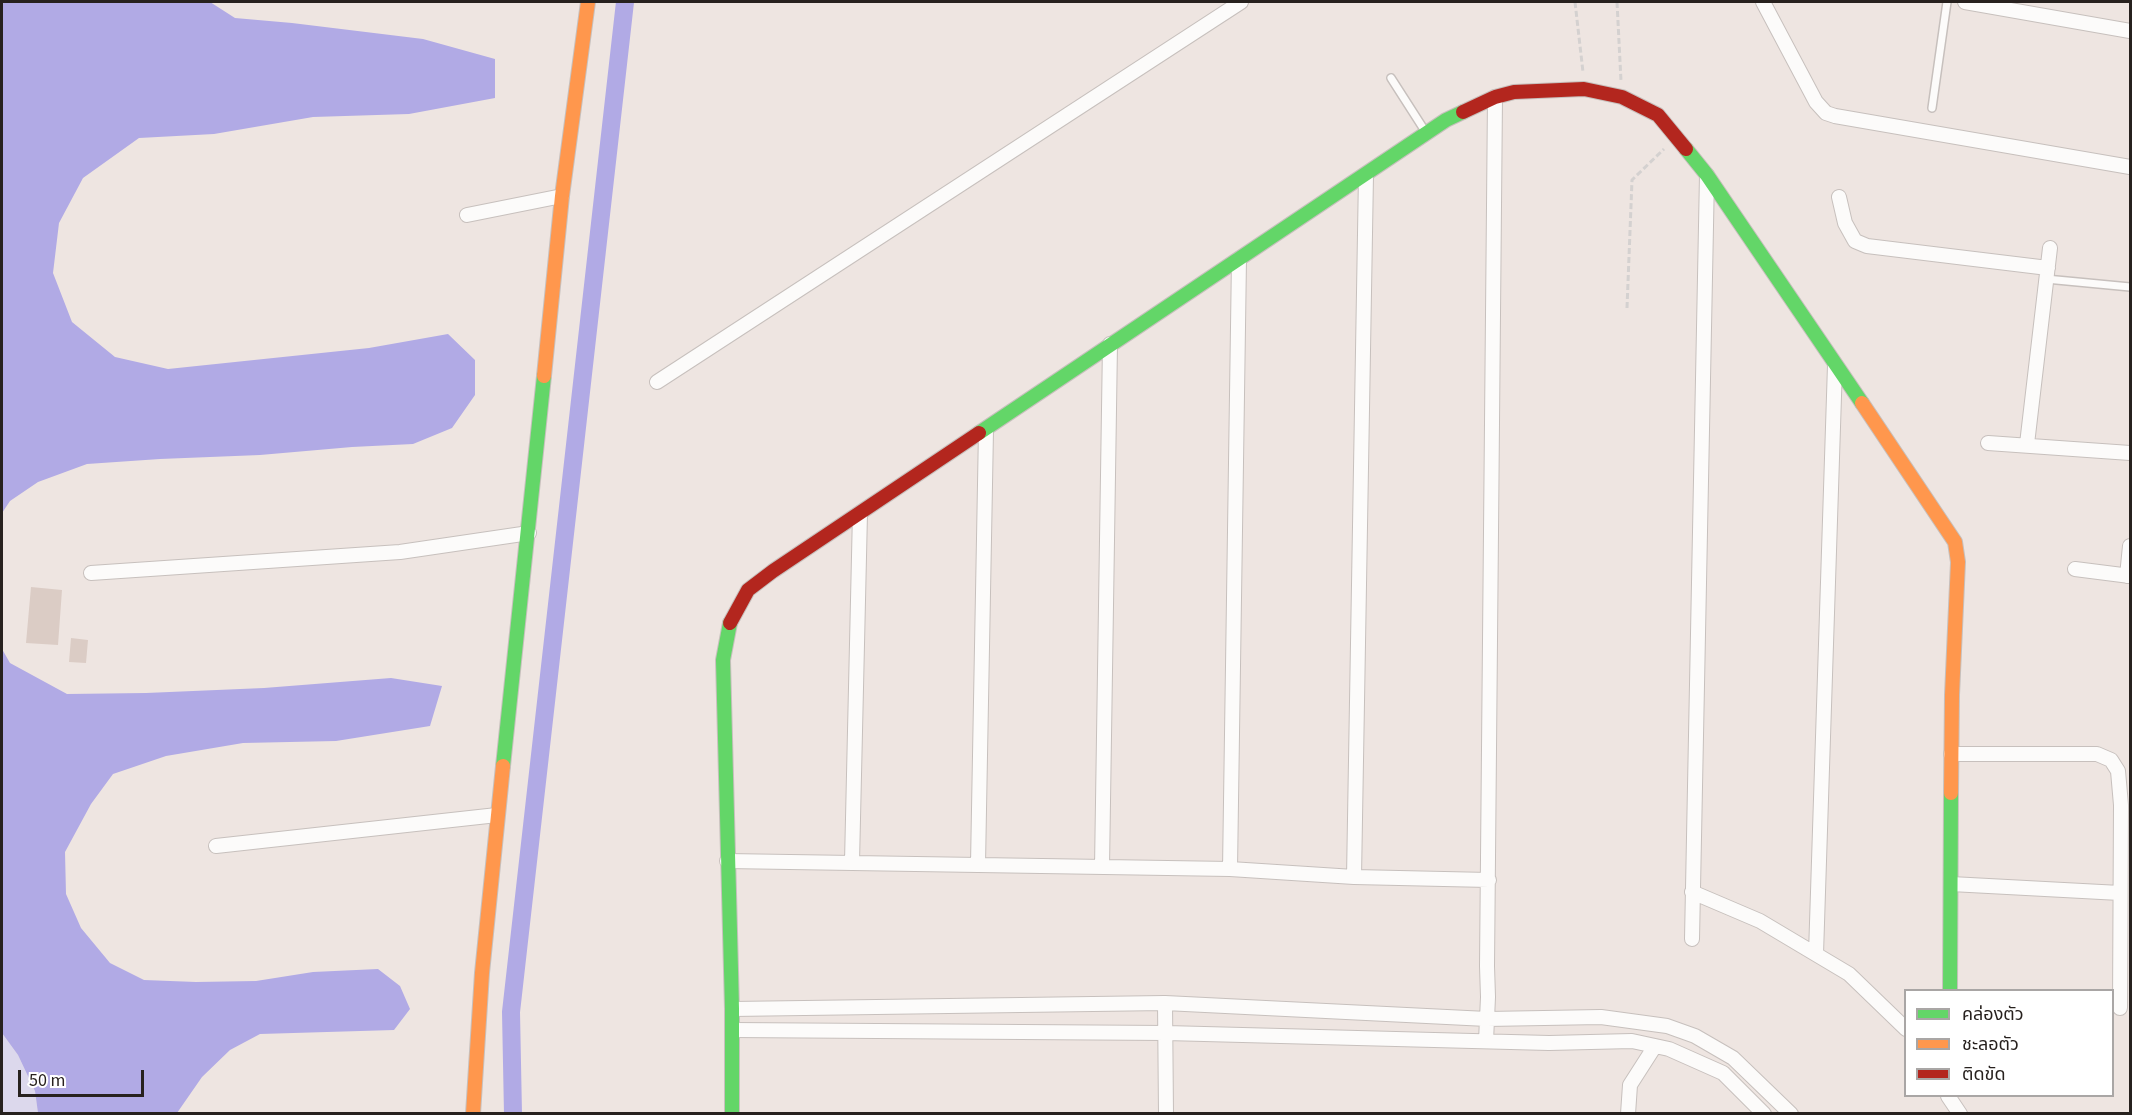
<!DOCTYPE html>
<meta charset="utf-8">
<style>
body{margin:0}
#map{position:relative;width:2132px;height:1115px;overflow:hidden;background:#eee5e1;font-family:"Source Sans 3","Noto Sans Thai",sans-serif}
canvas{display:block}
.frame{position:absolute;inset:0;border:3px solid #27211e;pointer-events:none}
.legend{position:absolute;left:1904px;top:989px;width:210px;height:108px;box-sizing:border-box;background:#fff;border:2px solid #a9a6a5;margin:0;padding:8px 10px;list-style:none;font-size:18px;color:#27211e}
.legend li{display:flex;align-items:center;gap:12px;height:30px}
.legend b{width:30px;border:2px solid #a9a6a5}
.scale{position:absolute;left:18px;top:1070px;width:126px;height:27px;box-sizing:border-box;border:3px solid #27211e;border-top:0;padding-left:8px;font-size:18px;line-height:21px;white-space:nowrap;color:#27211e;-webkit-text-stroke:4px #fff;paint-order:stroke}
</style>
<div id="map">
<canvas width="2132" height="1115"></canvas>
<div class="frame"></div>
<ul class="legend">
<li><b style="height:8px;background:#63d668"></b>คล่องตัว</li>
<li><b style="height:8px;background:#ff974d"></b>ชะลอตัว</li>
<li><b style="height:8px;background:#b3261e"></b>ติดขัด</li>
</ul>
<div class="scale">50 m</div>
</div>
<script>
const ctx = document.querySelector('canvas').getContext('2d');
ctx.lineJoin = 'round';
function fillPath(path, color) { ctx.fillStyle = color; ctx.fill(path, 'evenodd'); }
const toPath = rows => new Path2D(rows.map(r => 'M' + r).join(''));
function stroke(path, color, width, dash) { ctx.strokeStyle = color; ctx.lineWidth = width; ctx.lineCap = dash ? 'butt' : 'round'; ctx.setLineDash(dash || []); ctx.stroke(path); }
const green = toPath([
 [2,1033,18,1055,35,1091,38,1113,2,1113]
]);
const water = toPath([
 [4,2,210,2,235,18,292,23,423,39,495,59,495,98,409,114,313,117,214,134,139,138,83,178,59,223,53,273,72,322,115,357,168,369,369,348,448,334,475,360,475,395,452,428,413,444,352,447,260,455,160,459,87,464,38,482,10,501,2,513,2,5],
 [2,649,10,663,67,694,146,693,264,688,391,678,442,686,430,726,336,741,243,743,166,756,113,774,91,804,65,852,66,894,81,928,110,963,144,980,196,982,256,981,313,972,378,969,400,986,410,1009,394,1030,260,1034,230,1050,202,1077,177,1113,38,1113,35,1091,18,1055,2,1033]
]);
const canal = toPath([
 [513,1114,511,1012,625,2]
]);
const building = toPath([
 [31,587,62,590,58,645,26,643],
 [71,638,88,640,86,663,69,662]
]);
const path = toPath([
 [1575,2,1583,72],
 [1617,2,1621,81],
 [1627,308,1632,180,1664,149]
]);
const lane = toPath([
 [1391,78,1425,131],
 [1932,108,1947,2],
 [2046,279,2130,287]
]);
const street = toPath([
 [1763,2,1816,102,1826,113,1835,116,2130,167],
 [1965,2,2130,31],
 [1839,197,1845,223,1855,241,1867,246,2048,268],
 [467,215,562,196],
 [657,382,1241,2],
 [1988,443,2130,453],
 [2027,444,2050,248],
 [2075,569,2130,576],
 [91,573,400,552,529,533],
 [2127,576,2130,546],
 [1951,754,2097,754,2111,760,2118,771,2121,805,2120,1008],
 [216,846,497,815],
 [727,861,1230,869,1354,877,1489,880],
 [852,862,860,513],
 [978,864,986,430],
 [1102,867,1110,344],
 [1230,869,1239,259],
 [1354,877,1366,175],
 [1951,884,2120,893],
 [1692,892,1760,921,1849,974,1906,1029],
 [1692,939,1707,175],
 [1816,954,1835,365],
 [1165,1003,1166,1114],
 [732,1009,1165,1003,1487,1019,1601,1017,1667,1026,1695,1036,1733,1058,1791,1114],
 [732,1030,1166,1033,1549,1043,1632,1041,1669,1049,1723,1073,1764,1114],
 [1486,1041,1488,997,1487,966,1495,97],
 [1948,1096,1960,1114],
 [1628,1114,1630,1085,1655,1046]
]);
const fast = toPath([
 [1686,149,1707,175,1862,403],
 [979,433,1446,120,1463,112],
 [730,623,723,660,732,1009,732,1114],
 [503,766,544,376],
 [1950,990,1951,793]
]);
const slow = toPath([
 [544,376,562,196,588,2],
 [1862,403,1955,542,1958,562,1952,695,1951,793],
 [473,1114,482,973,503,766]
]);
const jam = toPath([
 [1463,112,1495,97,1514,92,1584,89,1622,97,1658,115,1686,149],
 [730,623,748,590,773,571,979,433]
]);
fillPath(green, '#dcd8ec');
fillPath(water, '#b1aae5');
stroke(canal, '#b1aae5', 18);
fillPath(building, '#dbccc5');
stroke(lane, '#c7c0bd', 10);
stroke(street, '#c7c0bd', 16);
stroke(fast, '#c7c0bd', 16);
stroke(slow, '#c7c0bd', 16);
stroke(jam, '#c7c0bd', 16);
stroke(path, '#d4d1d0', 3, [6, 3]);
stroke(lane, '#fcfbfa', 7);
stroke(street, '#fcfbfa', 14);
stroke(fast, '#63d668', 14);
stroke(slow, '#ff974d', 14);
stroke(jam, '#b3261e', 14);
</script>
